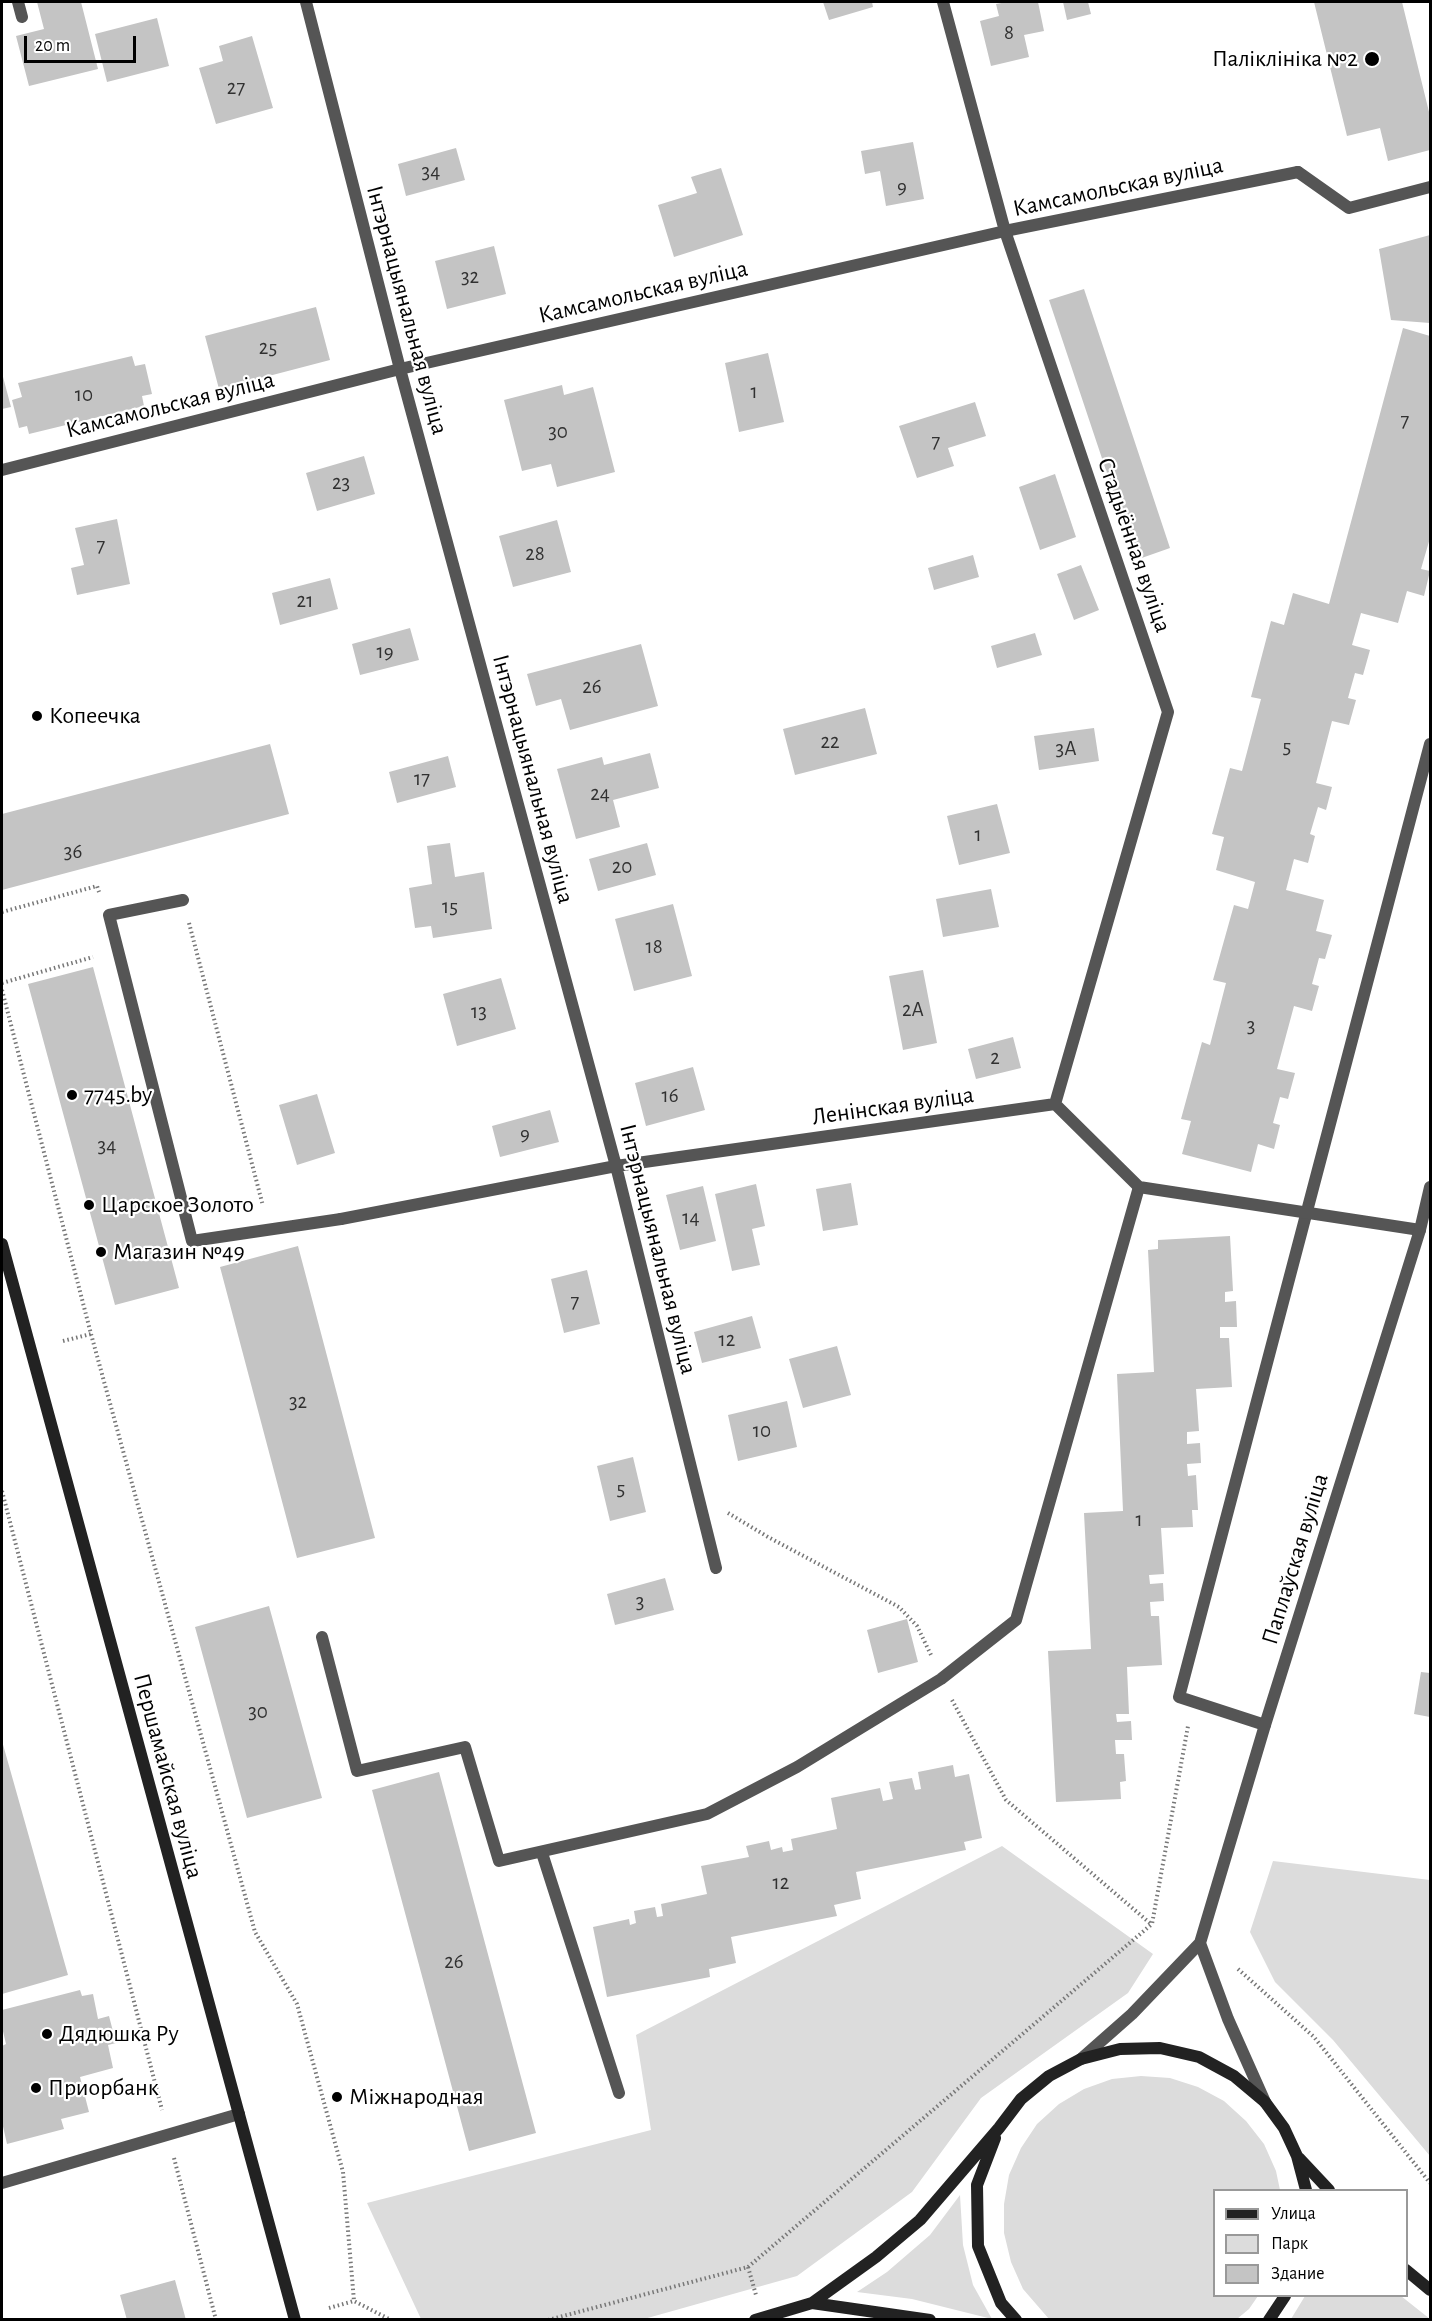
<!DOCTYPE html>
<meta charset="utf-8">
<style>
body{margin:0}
#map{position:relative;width:1432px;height:2321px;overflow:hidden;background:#fff;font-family:"Alegreya Sans",sans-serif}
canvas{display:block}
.frame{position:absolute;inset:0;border:3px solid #000;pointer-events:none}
.legend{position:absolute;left:1213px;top:2189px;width:195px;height:108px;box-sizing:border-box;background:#fff;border:2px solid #999;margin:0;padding:8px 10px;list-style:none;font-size:18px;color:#000}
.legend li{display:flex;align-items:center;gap:12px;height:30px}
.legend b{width:30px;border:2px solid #999}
.scale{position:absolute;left:24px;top:36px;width:112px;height:27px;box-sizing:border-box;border:3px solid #000;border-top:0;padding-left:8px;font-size:18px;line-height:21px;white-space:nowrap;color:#000;-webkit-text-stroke:4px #fff;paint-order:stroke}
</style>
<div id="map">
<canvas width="1432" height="2321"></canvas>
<div class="frame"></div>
<ul class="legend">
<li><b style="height:8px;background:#222"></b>Улица</li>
<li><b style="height:16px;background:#dcdcdc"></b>Парк</li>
<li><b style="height:16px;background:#c4c4c4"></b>Здание</li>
</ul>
<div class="scale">20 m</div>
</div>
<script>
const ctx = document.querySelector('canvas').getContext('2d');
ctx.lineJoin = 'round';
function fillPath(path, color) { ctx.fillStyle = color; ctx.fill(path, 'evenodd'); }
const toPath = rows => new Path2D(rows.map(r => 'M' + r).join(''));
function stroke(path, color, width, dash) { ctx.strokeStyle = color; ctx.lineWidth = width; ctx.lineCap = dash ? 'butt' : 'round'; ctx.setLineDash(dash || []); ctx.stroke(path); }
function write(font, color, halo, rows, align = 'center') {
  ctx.font = font + ' "Alegreya Sans",sans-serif'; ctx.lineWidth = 4.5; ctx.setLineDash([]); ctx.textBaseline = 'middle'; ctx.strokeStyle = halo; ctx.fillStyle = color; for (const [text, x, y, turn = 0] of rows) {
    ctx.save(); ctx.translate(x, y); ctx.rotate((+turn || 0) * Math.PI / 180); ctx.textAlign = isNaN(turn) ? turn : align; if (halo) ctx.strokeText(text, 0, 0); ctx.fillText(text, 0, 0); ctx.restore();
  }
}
const green = toPath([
 [1002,1846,1153,1954,1128,1993,981,2098,912,2192,797,2276,644,2319,421,2319,367,2203,651,2130,636,2035],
 [1273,1861,1430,1880,1430,2156,1333,2040,1275,1982,1250,1932],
 [1141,2076,1170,2078,1198,2087,1224,2101,1246,2121,1264,2144,1276,2171,1280,2190,1214,2190,1214,2296,1258,2296,1249,2309,1237,2319,1049,2319,1023,2289,1011,2262,1004,2233,1004,2204,1009,2175,1021,2148,1037,2124,1059,2104,1084,2089,1112,2079],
 [960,2195,963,2245,973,2285,992,2319,912,2299,857,2292,887,2272,930,2235],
 [1305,2296,1401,2296,1430,2319,1291,2319]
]);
const building = toPath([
 [37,2,81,2,98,69,29,86,16,36,44,29],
 [823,2,872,2,873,7,829,20],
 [1007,2,1038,2,1044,31,1024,35,1029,57,991,66,980,21,999,16,996,4],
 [1063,2,1088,2,1091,14,1067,20],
 [1314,2,1402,2,1430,116,1430,150,1388,161,1380,128,1347,136],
 [157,18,169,66,107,82,95,34],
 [252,36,273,108,216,124,199,68,223,61,219,46],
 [913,142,924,199,886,206,880,171,865,174,861,151],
 [456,148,465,180,406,196,398,164],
 [721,168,743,235,674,257,658,205,697,193,691,177],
 [1430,235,1430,323,1391,320,1379,249],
 [494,246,506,294,447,309,435,261],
 [1084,289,1170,548,1136,560,1049,300],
 [316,307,330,360,219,389,205,336],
 [1403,328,1430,336,1429,512,1430,538,1421,569,1430,571,1424,596,1407,591,1398,623,1361,613,1352,645,1370,650,1363,675,1355,673,1348,698,1356,700,1349,725,1332,721,1316,783,1332,787,1326,810,1318,807,1310,834,1315,836,1308,863,1294,859,1286,890,1324,900,1316,931,1332,935,1325,959,1319,958,1312,984,1319,986,1312,1011,1294,1006,1277,1069,1295,1073,1288,1099,1280,1097,1273,1123,1280,1125,1274,1149,1258,1144,1251,1172,1182,1154,1191,1121,1181,1119,1202,1042,1210,1045,1226,983,1213,980,1234,905,1248,909,1255,882,1216,870,1224,837,1212,834,1230,768,1242,771,1261,699,1251,697,1271,621,1284,625,1293,593,1329,604],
 [768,353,784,422,739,432,725,363],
 [132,356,135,366,145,364,152,394,142,396,144,406,29,434,27,426,19,428,12,400,22,397,18,383],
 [2,373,11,407,2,409],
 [562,385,564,395,593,387,615,472,557,487,551,464,522,471,504,400],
 [975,402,986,436,948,448,954,466,917,478,899,426],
 [364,456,375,494,317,511,306,473],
 [1055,474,1076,537,1040,550,1019,487],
 [117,519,130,584,77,595,71,568,84,565,75,528],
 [557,520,571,572,513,587,499,536],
 [973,555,979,577,934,590,928,568],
 [1081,565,1099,610,1074,620,1057,574],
 [330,578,338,609,280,625,272,593],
 [410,628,419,660,360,675,352,644],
 [1035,633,1042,655,997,668,991,646],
 [641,644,658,706,570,730,561,699,536,706,527,674],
 [865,708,877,754,795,775,783,729],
 [1094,728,1099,761,1039,770,1034,736],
 [270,744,289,814,2,890,2,814],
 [650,753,659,788,613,800,620,827,576,839,557,769,602,757,604,765],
 [448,756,456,787,397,803,389,772],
 [997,804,1010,853,959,865,947,816],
 [450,843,455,877,484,872,492,929,433,938,431,926,415,928,409,888,432,884,427,846],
 [647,843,656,875,598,891,589,859],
 [991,889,999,927,943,937,936,899],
 [673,904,692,976,634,991,615,919],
 [93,967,179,1288,115,1305,28,984],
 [923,970,937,1043,903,1050,889,976],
 [501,978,516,1029,457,1046,443,994],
 [1013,1037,1021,1068,976,1079,968,1049],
 [693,1067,705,1110,646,1126,635,1083],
 [317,1094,335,1153,297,1165,279,1105],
 [550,1110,559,1142,500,1157,492,1126],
 [851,1183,858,1225,823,1231,816,1189],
 [756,1184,765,1226,752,1229,760,1265,732,1271,715,1194],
 [703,1186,716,1241,680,1250,666,1195],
 [1230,1236,1233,1291,1225,1292,1225,1302,1236,1301,1237,1327,1220,1327,1220,1338,1229,1338,1232,1387,1196,1389,1199,1431,1187,1432,1187,1444,1200,1443,1201,1463,1187,1464,1188,1476,1196,1475,1198,1510,1192,1510,1193,1527,1161,1528,1164,1574,1149,1575,1150,1584,1163,1583,1164,1601,1150,1602,1151,1616,1159,1616,1162,1665,1127,1667,1129,1714,1116,1714,1117,1722,1131,1721,1132,1740,1115,1740,1116,1754,1124,1754,1126,1781,1120,1782,1121,1799,1056,1802,1048,1651,1091,1649,1084,1513,1123,1511,1117,1374,1154,1372,1148,1250,1158,1249,1158,1240],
 [298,1246,375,1538,297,1558,220,1267],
 [587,1270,600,1324,564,1333,551,1279],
 [752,1316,761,1348,702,1363,694,1332],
 [837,1346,851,1395,803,1408,789,1359],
 [787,1401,797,1447,738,1461,728,1415],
 [633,1457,646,1512,610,1521,597,1466],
 [665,1578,674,1610,615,1625,607,1594],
 [269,1606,322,1798,247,1818,195,1627],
 [907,1619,918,1662,878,1673,867,1630],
 [1421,1672,1430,1673,1430,1717,1414,1714],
 [2,1741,68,1975,2,1994],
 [953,1765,955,1777,969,1774,982,1838,964,1842,966,1850,856,1872,861,1899,834,1905,837,1916,731,1937,736,1963,709,1969,710,1977,607,1997,593,1927,629,1919,630,1925,636,1923,634,1911,655,1907,657,1917,663,1916,661,1904,707,1894,701,1866,749,1857,746,1846,769,1841,771,1850,782,1847,783,1852,793,1850,791,1839,837,1829,831,1798,880,1788,883,1801,893,1799,889,1782,912,1778,915,1790,921,1789,918,1772],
 [439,1772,536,2133,469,2151,372,1790],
 [80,1990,82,1996,93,1994,98,2019,109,2016,116,2043,108,2045,113,2068,80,2077,89,2112,61,2119,64,2129,7,2144,2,2122,2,2046,6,2044,2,2027,2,2010],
 [175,2280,186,2320,127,2320,120,2295]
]);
const path = toPath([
 [2,912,97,886,99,892],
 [189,923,263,1206],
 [2,983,93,957],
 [2,990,91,1334,255,1932,297,2004,343,2172,354,2301],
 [63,1341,91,1334],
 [2,1491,162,2110],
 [728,1513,768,1537,899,1607,917,1626,931,1655],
 [952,1700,1006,1800,1151,1924],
 [1238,1969,1314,2037,1430,2183],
 [174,2158,216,2320],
 [748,2267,756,2295],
 [329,2308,354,2301,391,2320],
 [548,2320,748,2267,1152,1924,1188,1726]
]);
const service = toPath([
 [18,2,22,17],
 [1298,172,1349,208,1430,187],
 [183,900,109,915,192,1241,341,1219],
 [322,1637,357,1771,465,1747,499,1861,707,1814,797,1767,941,1679,1016,1620,1139,1187],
 [1265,1725,1179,1697,1430,744],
 [542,1853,619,2093]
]);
const minor = toPath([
 [306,2,400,369,616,1166,716,1568],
 [943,2,1005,231,1168,712,1055,1104],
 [2,470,400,369,1005,231,1298,172],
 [341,1219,616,1166,1055,1104,1139,1187,1420,1230],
 [2,2183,239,2114]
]);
const tertiary = toPath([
 [1200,1943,1228,2019,1265,2102],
 [1081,2059,1132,2014,1200,1943,1265,1725,1420,1230,1430,1187]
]);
const secondary = toPath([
 [2,1244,295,2320],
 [995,2138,977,2185,978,2246,1001,2303,1016,2320],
 [1299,2158,1329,2190],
 [1406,2270,1430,2290],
 [812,2303,930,2320],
 [755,2320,812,2303,876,2257,920,2220,999,2128,1021,2099,1049,2076,1081,2059,1120,2049,1160,2048,1199,2057,1234,2076,1265,2102,1284,2128,1297,2156,1306,2190],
 [1269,2320,1285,2296]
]);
const markers = [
 [1372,59,8,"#000"],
 [37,716,6,"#000"],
 [72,1095,6,"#000"],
 [89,1205,6,"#000"],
 [101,1252,6,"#000"],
 [47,2034,6,"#000"],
 [36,2088,6,"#000"],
 [337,2097,6,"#000"]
];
const numberNames = [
 ["8",1009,33],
 ["27",236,88],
 ["34",431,172],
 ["9",902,187],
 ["32",470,277],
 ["25",268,348],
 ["1",754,392],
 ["10",84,395],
 ["7",1405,421],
 ["30",558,432],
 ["7",936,442],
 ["23",341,483],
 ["7",101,546],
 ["28",535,554],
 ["21",305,601],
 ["19",385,652],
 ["26",592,687],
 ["22",830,742],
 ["5",1287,747],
 ["3А",1066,749],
 ["17",422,779],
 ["24",600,794],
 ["1",978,835],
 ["36",73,852],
 ["20",622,867],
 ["15",450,907],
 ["18",654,947],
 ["2А",913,1010],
 ["13",479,1012],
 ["3",1251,1026],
 ["2",995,1058],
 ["16",670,1096],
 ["9",525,1134],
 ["34",107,1146],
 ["14",691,1218],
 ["7",575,1302],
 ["12",727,1340],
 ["32",298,1402],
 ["10",762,1431],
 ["5",621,1489],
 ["1",1139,1520],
 ["3",640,1602],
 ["30",258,1712],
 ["12",781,1883],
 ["26",454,1962]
];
const poiNames = [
 ["Паліклініка №2",1358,59,"right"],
 ["Копеечка",49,716],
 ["7745.by",84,1095],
 ["Царское Золото",101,1205],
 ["Магазин №49",113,1252],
 ["Дядюшка Ру",59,2034],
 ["Приорбанк",48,2088],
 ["Міжнародная",349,2097]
];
const streetNames = [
 ["Камсамольская вуліца",1118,187,-12],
 ["Камсамольская вуліца",643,292,-13],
 ["Інтэрнацыянальная вуліца",407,310,75],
 ["Камсамольская вуліца",170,405,-14],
 ["Стадыённая вуліца",1134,545,71],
 ["Інтэрнацыянальная вуліца",533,779,75],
 ["Ленінская вуліца",893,1106,-8],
 ["Інтэрнацыянальная вуліца",658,1249,76],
 ["Паплаўская вуліца",1295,1559,-73],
 ["Першамайская вуліца",168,1776,75]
];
fillPath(green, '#dcdcdc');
fillPath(building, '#c4c4c4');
stroke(path, '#777', 4, [1.5, 3]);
stroke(service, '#555', 12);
stroke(minor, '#555', 12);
stroke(tertiary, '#555', 12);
stroke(secondary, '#222', 12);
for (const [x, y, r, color] of markers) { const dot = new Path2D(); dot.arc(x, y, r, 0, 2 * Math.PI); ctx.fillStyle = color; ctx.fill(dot); stroke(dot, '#fff', 2); }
write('21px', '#313131', null, numberNames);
write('24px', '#000', '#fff', poiNames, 'left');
write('24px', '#000', '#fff', streetNames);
</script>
